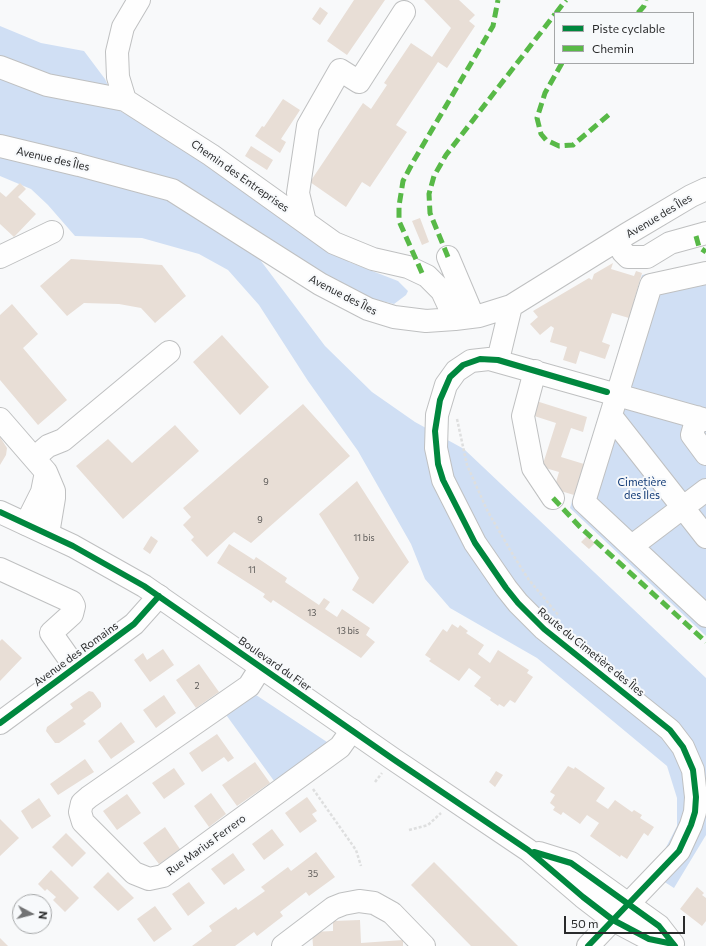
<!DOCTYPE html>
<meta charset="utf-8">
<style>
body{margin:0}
#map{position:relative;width:706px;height:946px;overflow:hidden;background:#f8f9fa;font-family:Commissioner,sans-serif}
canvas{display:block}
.legend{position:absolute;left:554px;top:12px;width:140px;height:52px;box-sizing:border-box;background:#f7f9fb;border:1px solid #a5a7a8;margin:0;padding:5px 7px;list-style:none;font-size:12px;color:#2a2b2c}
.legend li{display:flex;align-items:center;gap:8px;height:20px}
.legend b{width:20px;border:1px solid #a5a7a8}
.north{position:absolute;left:12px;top:894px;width:40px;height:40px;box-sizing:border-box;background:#f7f9fb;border:1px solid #a5a7a8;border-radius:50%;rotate:97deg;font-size:11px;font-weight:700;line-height:16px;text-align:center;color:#2a2b2c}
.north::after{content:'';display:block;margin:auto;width:14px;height:18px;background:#727374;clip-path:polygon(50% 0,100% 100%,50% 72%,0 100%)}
.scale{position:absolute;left:564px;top:916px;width:121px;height:18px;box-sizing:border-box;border:2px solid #2a2b2c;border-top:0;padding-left:5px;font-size:12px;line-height:14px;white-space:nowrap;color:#2a2b2c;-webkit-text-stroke:3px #f7f9fb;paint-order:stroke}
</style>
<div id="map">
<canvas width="706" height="946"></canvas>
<ul class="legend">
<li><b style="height:5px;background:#00873e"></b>Piste cyclable</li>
<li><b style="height:5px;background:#58b947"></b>Chemin</li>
</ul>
<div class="north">N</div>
<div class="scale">50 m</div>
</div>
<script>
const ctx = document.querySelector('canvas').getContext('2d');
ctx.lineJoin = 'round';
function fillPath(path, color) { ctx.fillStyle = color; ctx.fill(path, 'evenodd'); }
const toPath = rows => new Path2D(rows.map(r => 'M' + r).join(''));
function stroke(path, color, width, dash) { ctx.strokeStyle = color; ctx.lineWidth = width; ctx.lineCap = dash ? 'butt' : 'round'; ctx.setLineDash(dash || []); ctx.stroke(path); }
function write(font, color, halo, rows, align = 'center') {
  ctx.font = font + ' Commissioner,sans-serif'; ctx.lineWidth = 4; ctx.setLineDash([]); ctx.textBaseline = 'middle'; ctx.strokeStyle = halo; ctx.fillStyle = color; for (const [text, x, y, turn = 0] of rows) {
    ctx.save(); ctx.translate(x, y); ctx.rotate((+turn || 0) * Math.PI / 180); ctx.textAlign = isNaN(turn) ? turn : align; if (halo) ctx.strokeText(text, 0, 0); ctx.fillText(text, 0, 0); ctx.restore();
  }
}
const green = toPath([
 [0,26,41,43,84,51,105,79,120,111,165,136,323,241,349,262,398,281,408,291,406,295,394,304,357,295,258,257,325,346,372,392,415,422,464,449,706,678,706,835,674,888,663,881,660,859,677,826,677,798,667,766,537,658,450,608,425,579,411,544,358,451,308,381,259,305,228,270,199,254,142,238,75,236,48,205,31,189,0,176],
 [706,262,706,636,570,508,642,275],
 [253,693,330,744,277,785,224,712]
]);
const building = toPath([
 [354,0,385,0,347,55,327,41],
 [424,0,459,0,475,15,469,21,475,26,447,68,438,62,396,125,407,132,370,187,362,182,346,207,310,182,363,103,371,109,387,85,384,83,411,43,432,57,451,28],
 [320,7,328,13,320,25,312,19],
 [283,99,300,110,281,139,286,142,280,153,255,136,262,126,264,127],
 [251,146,273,160,267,170,245,156],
 [20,183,26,189,18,197,36,214,14,237,0,224,0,192,6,197],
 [420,218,429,242,422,245,412,221],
 [71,259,162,265,186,296,155,323,141,308,119,304,84,303,67,316,40,286],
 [613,263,611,269,634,276,636,271,642,273,629,318,612,313,602,342,610,345,605,359,580,351,576,364,563,360,567,347,550,342,554,328,551,326,540,335,530,324,538,317,533,311,589,278,592,280,594,274],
 [12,304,38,334,23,348,67,400,38,425,0,380,0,315],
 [222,335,269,387,240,415,193,362],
 [533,400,587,417,583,432,571,428,561,457,584,464,574,495,554,489,559,472,542,467,556,423,528,414],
 [303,404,350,456,251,543,234,532,207,557,191,540,194,537,183,525,191,517,183,508],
 [175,425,199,451,123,519,76,466,108,439,132,463],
 [0,437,7,448,6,455,0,465],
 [357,481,409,562,373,604,352,590,359,578,319,514],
 [151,536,158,541,150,554,143,549],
 [587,536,595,543,589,549,581,542],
 [229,544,254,560,256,557,287,578,285,582,319,605,324,598,330,602,325,609,337,617,342,609,370,628,366,635,375,642,361,658,273,600,271,603,263,597,265,594,217,563],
 [452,624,458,628,460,625,468,631,466,633,484,645,478,654,490,663,498,650,529,670,527,673,533,677,515,703,510,700,504,707,499,704,498,706,490,700,491,698,474,686,481,677,469,668,459,681,429,661,431,659,425,655,443,629,447,632],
 [2,639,22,658,0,681,0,641],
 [163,649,174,665,150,682,134,660,143,653,147,660],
 [199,664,219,692,196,708,176,680],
 [89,691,93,692,101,703,101,707,83,721,86,724,59,743,55,743,46,731,47,727,73,708,70,704],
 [164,695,176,713,156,728,143,710],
 [121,722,135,742,111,759,98,741],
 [217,734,234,758,228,762,224,757,202,772,189,753],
 [85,759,94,772,58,795,50,784],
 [255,762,270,783,237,806,222,785],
 [568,766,574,769,575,767,605,788,596,801,608,809,615,800,632,812,634,810,642,815,640,818,654,827,648,836,644,833,627,859,621,855,620,857,590,836,599,823,587,815,580,824,563,812,561,815,553,810,555,807,550,803,555,795,550,792],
 [174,768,185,784,164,799,152,783],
 [496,771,503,775,495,787,489,782],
 [211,793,226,814,209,827,194,806],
 [127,794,141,813,117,830,103,811],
 [307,797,317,811,312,814,317,821,300,833,285,813],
 [39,798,51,816,32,829,21,811],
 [0,819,19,838,0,856],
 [165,827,180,849,159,864,143,843],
 [272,829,284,845,264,860,252,844],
 [66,833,86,853,72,867,52,847],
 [316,852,335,877,309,896,306,892,280,912,283,916,257,936,254,932,235,946,192,946,212,931,209,926,236,907,238,910,265,891,261,887,288,867,291,871],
 [233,853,245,870,224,885,211,869],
 [434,862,518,946,471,946,411,885],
 [51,870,79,898,65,912,53,900,56,897,47,889,45,891,38,884],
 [108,872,134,898,118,911,93,887],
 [189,882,205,903,188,916,172,894],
 [697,887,704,893,702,895,706,898,706,921,702,926,680,909],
 [155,906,172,929,154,942,137,919],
 [360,920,361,943,403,940,403,946,313,946,312,932,333,931,333,921],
 [0,938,8,946,0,946]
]);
const path = toPath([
 [457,419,467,465,487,510,513,555,529,580,559,616],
 [375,782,382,773],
 [313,789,356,850,361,866],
 [409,830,428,825,441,813]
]);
const minor = toPath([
 [0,67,47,85,125,100,211,155,334,243,373,259,408,267,427,276,442,291,455,319],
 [125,100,118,77,117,52,123,27,139,0],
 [0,146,79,165,172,190,320,284,368,309,394,317,426,321,455,319,479,316,511,306,627,234,691,196,706,189],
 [305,222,298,193,308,126,340,70,359,82,404,12],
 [623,252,628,257,647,257,670,243,706,233],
 [0,257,52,232],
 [448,257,473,316],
 [706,273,651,285,584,502,706,616],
 [498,360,511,306],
 [535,371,523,416,533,468,553,498],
 [611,416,706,537],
 [697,417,692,435,706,454],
 [0,419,46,472,54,491,54,498,48,534],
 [34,458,48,446,63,440,169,352],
 [26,524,42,492,46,472],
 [632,546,706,490],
 [0,569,72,602,74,606,72,614,51,633,75,667],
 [261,667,249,686,89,797,82,803,80,812,83,822,134,873,149,879,163,876,340,747,352,730],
 [0,723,134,624,159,596],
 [283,946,333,908,343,904,359,901,374,903,392,913,424,946],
 [588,946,679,851,691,825,695,812,696,797,693,770,683,747,670,730,544,629,518,603,506,588,475,543,443,480,436,448,437,415,446,385,456,371,471,361,489,359,706,420]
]);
const major = toPath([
 [0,512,73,546,144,586,393,759,528,850,583,897,613,920,649,939,673,944],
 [539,853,571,863,659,926,673,944]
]);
const quiet = toPath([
 [556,13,566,0],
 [638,13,644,6,646,0],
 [562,63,545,93,537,118,541,134,546,140,559,146,573,145,612,112],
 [696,236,699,247,706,252],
 [448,257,430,213,429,194,434,176,446,155,555,14],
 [422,273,399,221,399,206,403,181,413,162,493,26,498,0],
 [553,498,580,527,706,642]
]);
const cycleway = toPath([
 [0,512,73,546,144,586,393,759,528,850,583,897,613,920,649,939,673,944],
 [0,723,134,624,159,596],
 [534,852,571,863,659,926,675,946],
 [588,946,679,851,691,825,695,812,696,797,693,770,683,747,670,730,544,629,518,603,506,588,475,543,443,480,438,464,435,431,440,400,450,377,463,365,480,359,498,360,607,392]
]);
const numberNames = [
 ["9",266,482],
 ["9",260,520],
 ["11 bis",364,538],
 ["11",252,570],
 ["13",312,613],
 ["13 bis",348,631],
 ["2",197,686],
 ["35",313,874]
];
const streetNames = [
 ["Avenue des Îles",53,159,13],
 ["Chemin des Entreprises",240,176,35],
 ["Avenue des Îles",659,216,-31],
 ["Avenue des Îles",343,295,27],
 ["Route du Cimetière des Îles",591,652,39],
 ["Avenue des Romains",76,654,-36],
 ["Boulevard du Fier",275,664,35],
 ["Rue Marius Ferrero",206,845,-36]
];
const parkNames = [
 ["Cimetière",642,482],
 ["des Îles",642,495]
];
fillPath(green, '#d0dff4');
fillPath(building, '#e8ded6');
stroke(minor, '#bfc0c1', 24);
stroke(major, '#bfc0c1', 24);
stroke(path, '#dedfdf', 2.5, [3, 2]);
stroke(minor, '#fefefe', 22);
stroke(major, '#fefefe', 22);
stroke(quiet, '#58b947', 5, [10, 5]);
stroke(cycleway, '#00873e', 6);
write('9px', '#5a5856', null, numberNames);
write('11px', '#2a2b2c', '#f7f9fb', streetNames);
write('11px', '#0f3875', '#f7f9fb', parkNames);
</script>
